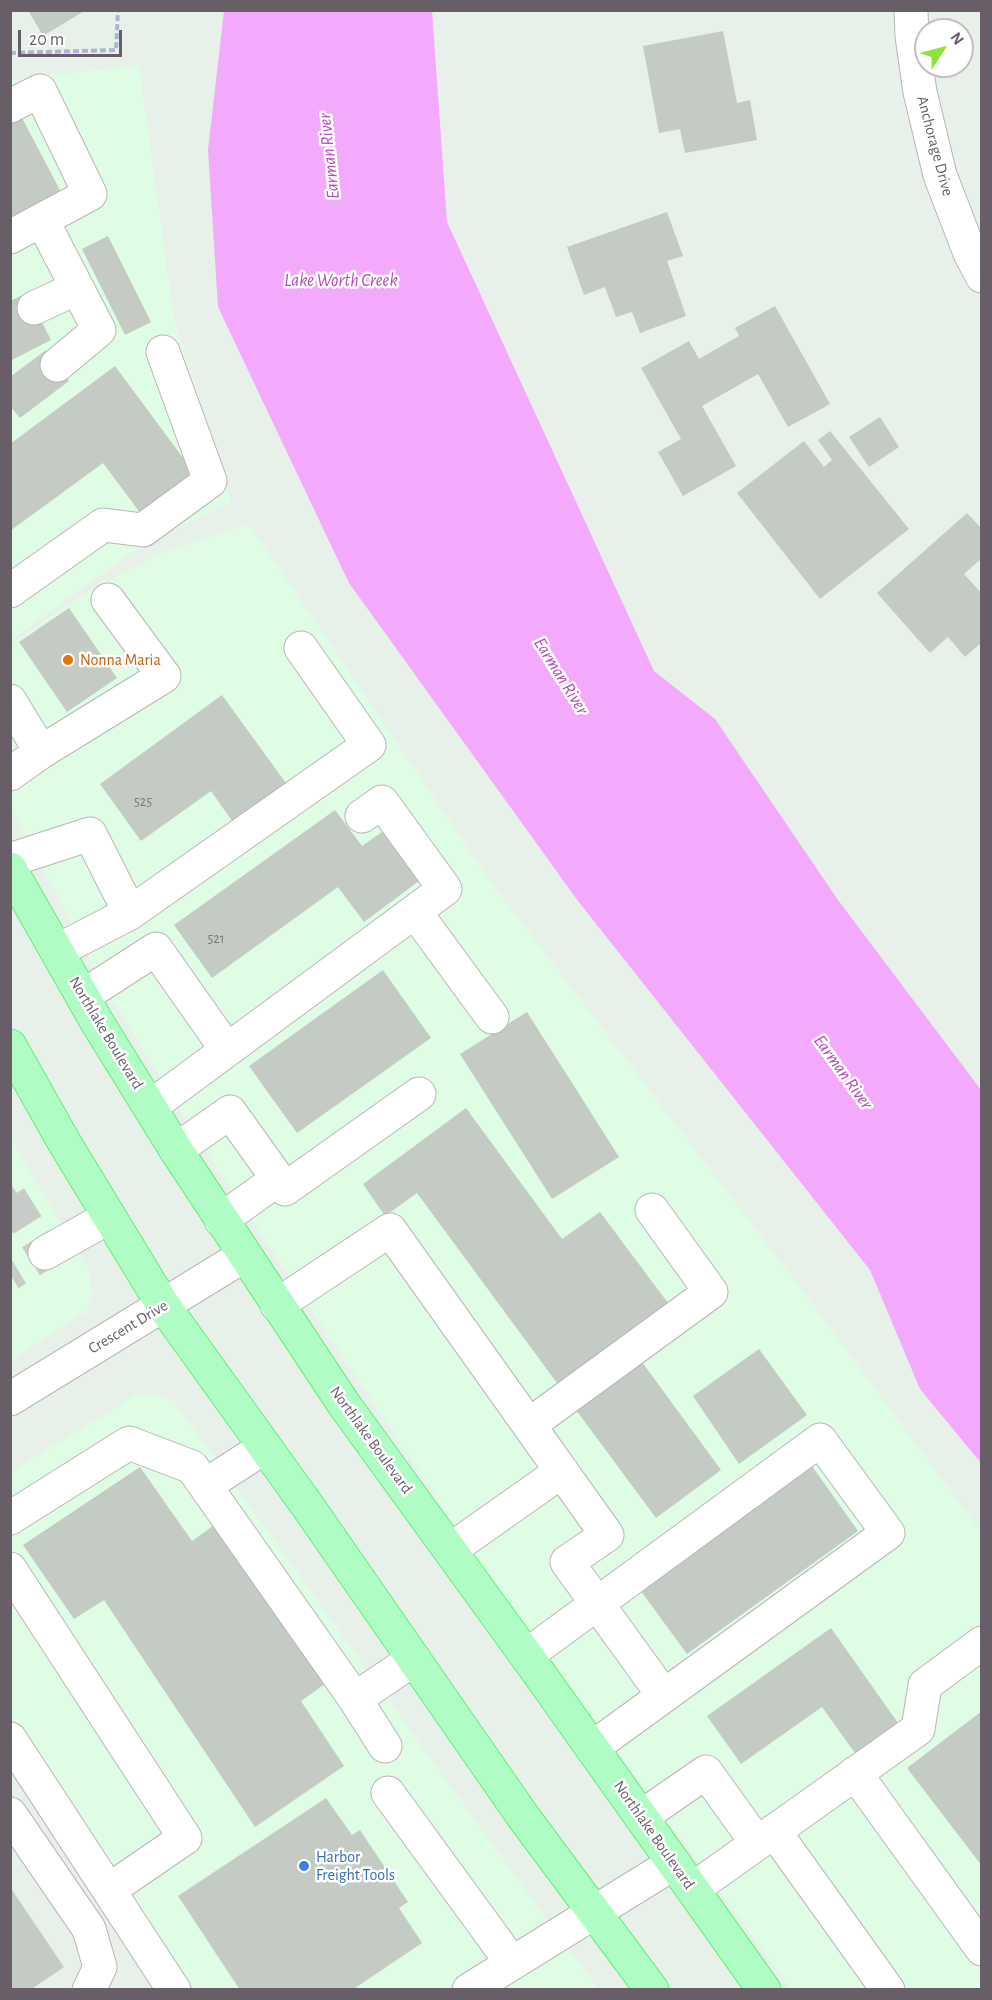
<!DOCTYPE html>
<style>
body{margin:0}
#map{position:relative;width:992px;height:2000px;overflow:hidden;background:#e7f0e9;font-family:"Alegreya Sans",sans-serif}
canvas{display:block}
.frame{position:absolute;inset:0;border:12px solid #675e67;pointer-events:none}
.north{position:absolute;left:914px;top:18px;width:60px;height:60px;box-sizing:border-box;background:#fff;border:2px solid #c2bfc2;border-radius:50%;rotate:54deg;font-size:16px;font-weight:700;line-height:24px;text-align:center;color:#675e67}
.north::after{content:'';display:block;margin:auto;width:21px;height:27px;background:#8ae537;clip-path:polygon(50% 0,100% 100%,50% 72%,0 100%)}
.scale{position:absolute;left:18px;top:30px;width:104px;height:27px;box-sizing:border-box;border:3px solid #675e67;border-top:0;padding-left:8px;font-size:18px;line-height:21px;white-space:nowrap;color:#675e67;-webkit-text-stroke:4px #fff;paint-order:stroke}
</style>
<div id="map">
<canvas width="992" height="2000"></canvas>
<div class="frame"></div>
<div class="north">N</div>
<div class="scale">20 m</div>
</div>
<script>
const ctx = document.querySelector('canvas').getContext('2d');
ctx.lineJoin = 'round';
function fillPath(path, color) { ctx.fillStyle = color; ctx.fill(path, 'evenodd'); }
const toPath = rows => new Path2D(rows.map(r => 'M' + r).join(''));
function stroke(path, color, width, dash) { ctx.strokeStyle = color; ctx.lineWidth = width; ctx.lineCap = dash ? 'butt' : 'round'; ctx.setLineDash(dash || []); ctx.stroke(path); }
function write(font, color, halo, rows, align = 'center') {
  ctx.font = font + ' "Alegreya Sans",sans-serif'; ctx.lineWidth = 5; ctx.setLineDash([]); ctx.textBaseline = 'middle'; ctx.strokeStyle = halo; ctx.fillStyle = color; for (const [text, x, y, turn = 0] of rows) {
    ctx.save(); ctx.translate(x, y); ctx.rotate((+turn || 0) * Math.PI / 180); ctx.textAlign = isNaN(turn) ? turn : align; if (halo) ctx.strokeText(text, 0, 0); ctx.fillText(text, 0, 0); ctx.restore();
  }
}
const commercial = toPath([
 [139,66,174,319,231,502,147,542,11,640,11,79],
 [249,524,496,889,800,1287,981,1532,981,1989,791,1989,476,1557,217,1168,108,993,11,807,10,645,68,605,154,556],
 [10,1137,88,1269,93,1295,86,1312,11,1360],
 [136,1395,161,1395,174,1401,536,1905,599,1989,187,1989,11,1724,11,1472]
]);
const water = toPath([
 [224,11,432,11,447,222,654,671,715,719,838,900,981,1090,981,1463,920,1389,870,1270,578,901,349,583,218,307,208,150]
]);
const building = toPath([
 [28,10,86,10,43,36],
 [723,31,737,103,750,100,757,140,685,153,680,129,659,133,643,46],
 [20,114,62,194,10,221,10,119],
 [667,212,683,256,667,261,686,316,640,333,632,312,616,317,605,287,584,295,567,247],
 [108,236,151,322,125,335,82,249],
 [27,293,51,340,10,361,10,301],
 [775,306,830,404,788,427,758,374,702,406,736,466,683,496,658,452,681,439,641,368,689,341,699,359,739,336,735,328],
 [46,350,69,381,20,418,10,406,10,377],
 [115,366,195,474,141,514,103,463,10,531,10,444],
 [880,417,899,447,869,467,849,437],
 [830,431,909,529,820,599,737,493,804,441,824,467,832,460,818,440],
 [967,513,982,529,982,558,964,574,982,594,982,642,965,657,948,637,930,653,877,593],
 [69,608,117,678,67,712,19,642],
 [222,695,288,786,235,825,211,791,141,841,100,784],
 [335,810,362,846,382,832,419,881,364,922,338,887,212,978,174,925],
 [383,970,431,1038,297,1133,249,1066],
 [527,1012,619,1157,552,1199,460,1054],
 [466,1108,562,1239,600,1212,668,1303,557,1383,417,1193,385,1216,363,1184],
 [10,1183,26,1207,10,1217],
 [759,1349,807,1415,739,1464,693,1396],
 [642,1362,721,1470,656,1518,576,1410],
 [807,1459,858,1531,687,1654,635,1583],
 [140,1467,192,1541,217,1523,325,1684,301,1701,344,1766,255,1827,104,1600,74,1619,23,1545],
 [831,1628,898,1723,855,1753,822,1707,741,1764,707,1716],
 [982,1711,982,1866,907,1768],
 [326,1798,352,1835,360,1830,408,1902,399,1908,422,1943,352,1990,240,1990,178,1896],
 [10,1887,64,1967,30,1990,10,1990]
]);
const minorTunnel = toPath([
 [10,1197,45,1253,10,1274]
]);
const path = toPath([
 [10,53,116,50,118,10]
]);
const minor = toPath([
 [911,10,912,36,920,92,940,175,970,253,982,276],
 [10,106,40,91,90,194,10,237],
 [42,220,99,330,57,365],
 [34,308,77,288],
 [10,591,103,525,143,530,210,481,163,352],
 [10,701,41,752],
 [10,774,41,752,164,676,108,600],
 [10,860,90,834,130,913,57,951],
 [415,912,492,1017],
 [130,913,369,745,301,648],
 [83,996,156,949,227,1050],
 [150,1107,445,889,382,802,362,816],
 [176,1150,230,1112,285,1189,419,1094],
 [221,1220,278,1179],
 [45,1253,109,1217],
 [277,1305,390,1230,607,1535,567,1562,664,1696],
 [10,1399,245,1255],
 [529,1425,711,1292,652,1210],
 [206,1485,265,1447],
 [10,1518,129,1443,192,1467,355,1699,414,1659],
 [450,1550,562,1471],
 [10,1569,185,1838,109,1890],
 [527,1655,820,1440,888,1533,592,1748],
 [355,1699,385,1746],
 [10,1739,174,1990],
 [855,1773,982,1949],
 [388,1793,512,1963],
 [10,1814,89,1929,100,1967,89,1990],
 [641,1817,706,1772,757,1843],
 [774,1831,888,1990],
 [693,1889,918,1729,925,1685,982,1643],
 [469,1990,674,1863]
]);
const major = toPath([
 [10,869,97,1022,176,1150,343,1403,533,1665,764,1990],
 [10,1046,64,1142,163,1305,309,1508,522,1815,652,1990]
]);
const markers = [
 [68,660,6,"#e8710a"],
 [304,1866,6,"#3f7fe0"]
];
const numberNames = [
 ["525",143,802],
 ["521",216,939]
];
const streetNames = [
 ["Anchorage Drive",935,146,75],
 ["Northlake Boulevard",106,1033,59],
 ["Crescent Drive",128,1327,-31],
 ["Northlake Boulevard",371,1440,54],
 ["Northlake Boulevard",654,1835,55]
];
const foodNames = [
 ["Nonna Maria",80,660]
];
const shopNames = [
 ["Harbor",316,1857],
 ["Freight Tools",316,1875]
];
const waterNames = [
 ["Earman River",329,156,-96],
 ["Lake Worth Creek",341,281],
 ["Earman River",561,676,58],
 ["Earman River",843,1072,54]
];
fillPath(commercial, '#dffde5');
fillPath(water, '#f3aafd');
fillPath(building, '#c3cbc4');
stroke(minorTunnel, '#c7ccc8', 33, [33, 16]);
stroke(minor, '#bbb4ba', 35);
stroke(major, '#62ee79', 35);
stroke(path, '#a8b6d8', 4, [6, 3]);
stroke(minor, '#fff', 33);
stroke(major, '#affdc5', 33);
for (const [x, y, r, color] of markers) { const dot = new Path2D(); dot.arc(x, y, r, 0, 2 * Math.PI); ctx.fillStyle = color; ctx.fill(dot); stroke(dot, '#fff', 2); }
write('14px', '#7e797e', null, numberNames);
write('16px', '#675e67', '#fff', streetNames);
write('16px', '#c56008', '#fff', foodNames, 'left');
write('16px', '#366cbe', '#fff', shopNames, 'left');
write('italic 18px', '#b448b8', '#fff', waterNames);
</script>
